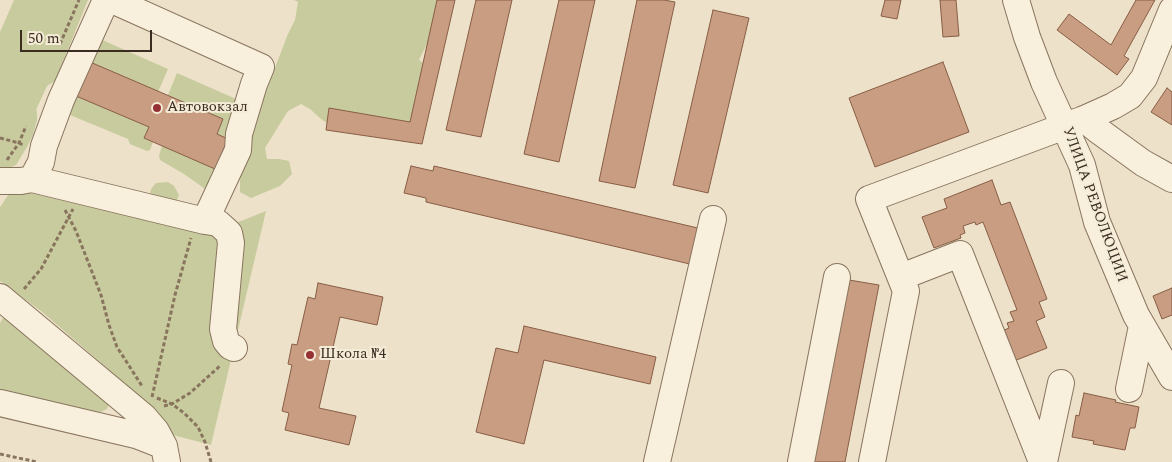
<!DOCTYPE html>
<meta charset="utf-8">
<style>
body{margin:0}
#map{position:relative;width:1172px;height:462px;overflow:hidden;background:#ede1c9;font-family:Spectral,serif}
canvas{display:block}
.scale{position:absolute;left:20px;top:30px;width:132px;height:22px;box-sizing:border-box;border:2px solid #3a2c21;border-top:0;padding-left:6px;font-size:15px;line-height:18px;white-space:nowrap;color:#3a2c21;-webkit-text-stroke:4px #f5ecd8;paint-order:stroke}
</style>
<div id="map">
<canvas width="1172" height="462"></canvas>
<div class="scale">50 m</div>
</div>
<script>
const ctx = document.querySelector('canvas').getContext('2d');
ctx.lineJoin = 'round';
function fillPath(path, color) { ctx.fillStyle = color; ctx.fill(path, 'evenodd'); }
const toPath = rows => new Path2D(rows.map(r => 'M' + r).join(''));
function stroke(path, color, width, dash) { ctx.strokeStyle = color; ctx.lineWidth = width; ctx.lineCap = dash ? 'butt' : 'round'; ctx.setLineDash(dash || []); ctx.stroke(path); }
function write(font, color, halo, rows, align = 'center') {
  ctx.font = font + ' Spectral,serif'; ctx.lineWidth = 4; ctx.setLineDash([]); ctx.textBaseline = 'middle'; ctx.strokeStyle = halo; ctx.fillStyle = color; for (const [text, x, y, turn = 0] of rows) {
    ctx.save(); ctx.translate(x, y); ctx.rotate((+turn || 0) * Math.PI / 180); ctx.textAlign = isNaN(turn) ? turn : align; if (halo) ctx.strokeText(text, 0, 0); ctx.fillText(text, 0, 0); ctx.restore();
  }
}
const green = toPath([
 [14,0,88,0,55,81,47,86,36,110,37,112,37,120,33,135,27,147,16,165,6,169,0,168,0,32],
 [294,0,443,0,435,34,427,44,419,60,430,68,416,131,327,123,321,119,310,109,301,104,288,111,265,148,267,159,279,159,289,161,292,174,280,186,251,198,240,192,240,180,261,104,288,34,295,20,298,2],
 [100,39,168,69,158,92,90,62],
 [177,73,236,99,235,146,208,191,184,174,160,160,159,156,162,146,215,168,217,134,223,119,168,95],
 [76,96,149,127,144,138,153,142,150,150,147,151,130,144,128,139,70,115],
 [168,182,174,186,179,195,175,205,150,197,151,189,156,183],
 [18,190,206,235,266,211,211,445,173,435,151,408,99,361,41,311,0,281,0,207,9,194],
 [6,316,109,404,107,409,101,412,93,411,0,392,0,323,3,318]
]);
const building = toPath([
 [437,0,455,0,422,144,326,130,329,108,410,122,437,0],
 [476,0,512,0,481,137,446,130,476,0],
 [559,0,595,0,559,162,524,154,559,0],
 [637,0,664,0,675,2,635,188,599,181,637,0],
 [885,0,901,0,897,19,881,16,885,0],
 [940,0,956,0,959,36,943,37,940,0],
 [1136,0,1155,0,1124,56,1129,59,1117,75,1057,30,1069,14,1111,45,1136,0],
 [713,10,749,18,708,193,673,185,713,10],
 [90,62,223,119,217,134,228,139,215,169,144,138,149,127,76,96,90,62],
 [943,62,969,132,875,167,849,98,943,62],
 [1167,88,1172,92,1172,125,1151,112,1167,88],
 [411,166,433,171,434,166,702,229,694,265,426,202,426,198,404,193,411,166],
 [992,180,1001,205,1010,202,1047,299,1039,302,1045,317,1036,321,1047,348,1014,361,1002,331,1009,328,1007,323,1014,321,1010,312,1017,310,983,222,976,225,975,222,963,226,965,233,960,235,961,238,934,248,922,217,947,208,944,199,992,180],
 [849,280,879,285,845,462,814,462,849,280],
 [318,283,383,297,377,325,340,317,319,408,356,416,349,445,285,430,289,413,282,411,292,365,288,364,292,344,297,345,308,297,315,299,318,283],
 [1172,288,1172,315,1162,319,1153,296,1172,288],
 [524,326,656,357,650,384,544,360,524,444,476,432,496,348,518,353,524,326],
 [1084,393,1116,400,1115,402,1139,407,1135,428,1130,428,1125,450,1093,444,1094,441,1072,437,1076,415,1079,416,1084,393]
]);
const path = toPath([
 [60,44,79,0],
 [0,138,19,143,23,145],
 [7,160,19,143,26,126],
 [65,210,76,231,101,295,109,325,117,347,142,386],
 [24,289,41,269,73,209],
 [152,397,175,295,191,238],
 [157,398,172,404,184,413,198,427,205,442,211,462],
 [164,406,172,404,190,393,221,365],
 [0,454,37,462]
]);
const minor = toPath([
 [112,0,261,67,254,84,239,134,238,150,205,221],
 [1016,0,1027,37,1044,82,1082,165,1097,222,1136,315,1172,377],
 [1084,119,1099,131,1143,163,1172,179],
 [32,179,41,162,44,146,61,100,106,0],
 [0,181,21,181,32,179,205,221,218,223,229,233,231,243,223,329,226,341,230,346,234,348],
 [901,277,960,254,1042,462],
 [0,297,144,417,156,431,164,446,167,462],
 [1129,389,1142,326],
 [0,403,136,435,164,446],
 [657,462,713,219],
 [801,462,837,277],
 [872,462,906,291,869,199,1084,119,1113,106,1130,96,1144,78,1172,10],
 [1044,462,1061,383]
]);
const markers = [
 [157,108,5,"#953135"],
 [310,355,5,"#953135"]
];
const poiNames = [
 ["Автовокзал",167,108],
 ["Школа №4",320,355]
];
const streetNames = [
 ["УЛИЦА РЕВОЛЮЦИИ",1094,205,70]
];
fillPath(green, '#c7cb9d');
fillPath(building, '#c99d81');
stroke(building, '#875d45', 1);
stroke(minor, '#89745e', 28);
stroke(path, '#89745e', 3, [4, 2.5]);
stroke(minor, '#f8efdc', 26);
for (const [x, y, r, color] of markers) { const dot = new Path2D(); dot.arc(x, y, r, 0, 2 * Math.PI); ctx.fillStyle = color; ctx.fill(dot); stroke(dot, '#f5ecd8', 2); }
write('15px', '#3a2c21', '#f5ecd8', poiNames, 'left');
write('15px', '#3a2c21', '#f5ecd8', streetNames);
</script>
